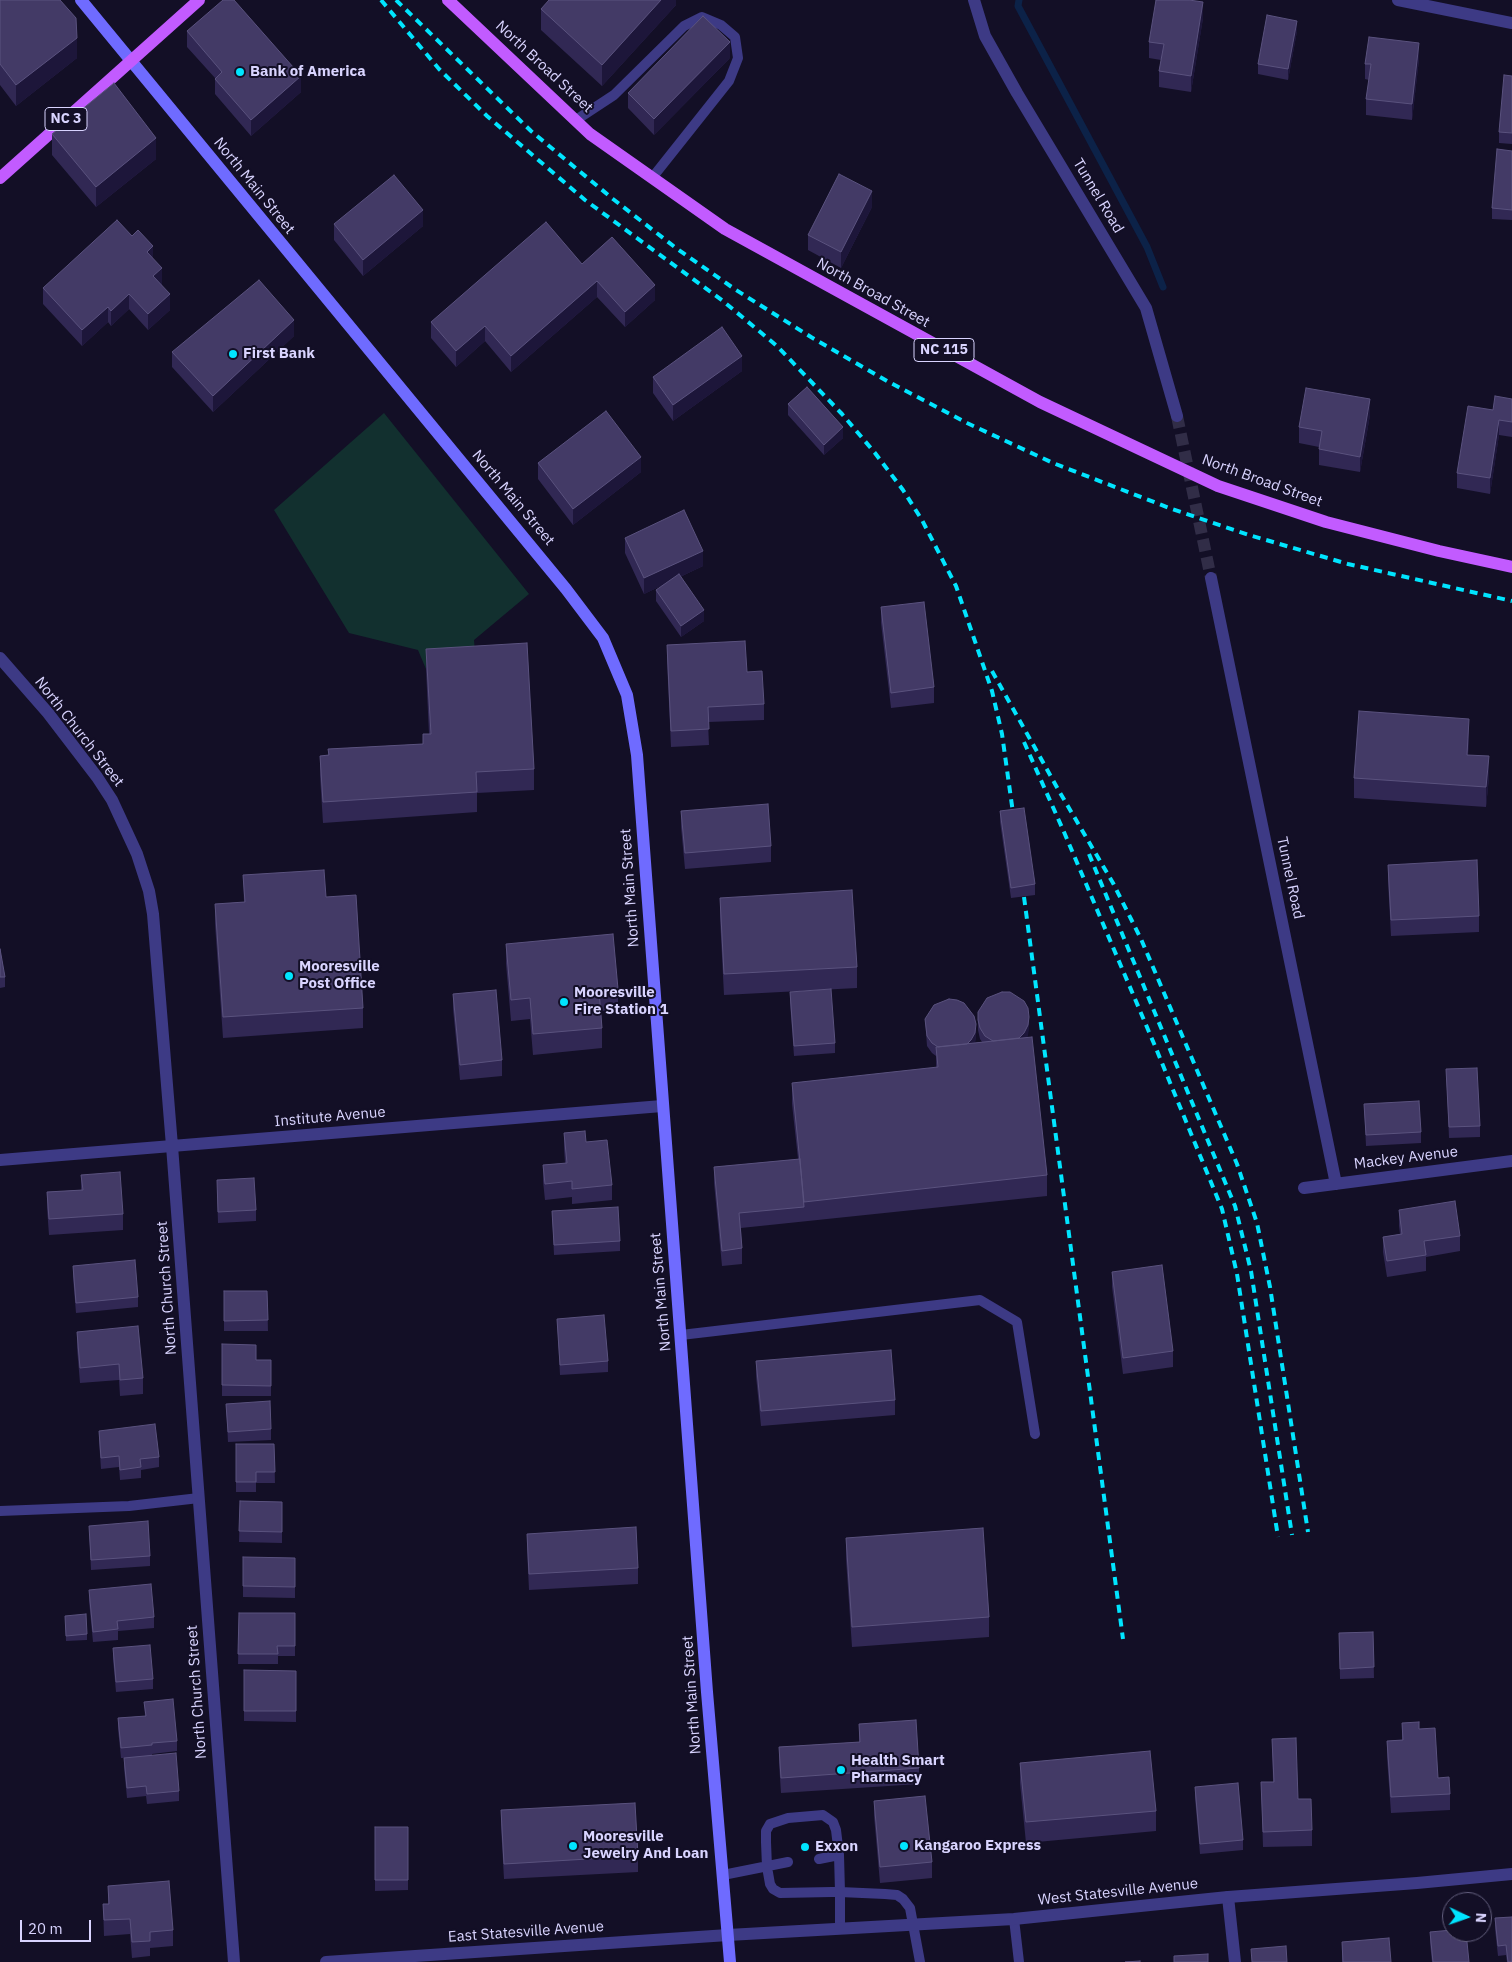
<!DOCTYPE html>
<style>
body{margin:0}
#map{position:relative;width:1512px;height:1962px;overflow:hidden;background:#130f26;font-family:"IBM Plex Sans",sans-serif}
canvas{display:block}
.north{position:absolute;left:1442px;top:1892px;width:50px;height:50px;box-sizing:border-box;background:#130f26;border:1px solid #625e7d;border-radius:50%;rotate:93deg;font-size:14px;font-weight:700;line-height:20px;text-align:center;color:#d9d4ff}
.north::after{content:'';display:block;margin:auto;width:18px;height:22px;background:#00e5ff;clip-path:polygon(50% 0,100% 100%,50% 72%,0 100%)}
.scale{position:absolute;left:20px;top:1920px;width:71px;height:22px;box-sizing:border-box;border:2px solid #d9d4ff;border-top:0;padding-left:6px;font-size:15px;line-height:18px;white-space:nowrap;color:#d9d4ff;-webkit-text-stroke:4px #130f26;paint-order:stroke}
</style>
<div id="map">
<canvas width="1512" height="1962"></canvas>
<div class="north">N</div>
<div class="scale">20 m</div>
</div>
<script>
const ctx = document.querySelector('canvas').getContext('2d');
ctx.lineJoin = 'round';
function fillPath(path, color) { ctx.fillStyle = color; ctx.fill(path, 'evenodd'); }
const toPath = rows => new Path2D(rows.map(r => 'M' + r).join(''));
function stroke(path, color, width, dash) { ctx.strokeStyle = color; ctx.lineWidth = width; ctx.lineCap = dash ? 'butt' : 'round'; ctx.setLineDash(dash || []); ctx.stroke(path); }
function write(font, color, halo, rows, align = 'center') {
  ctx.font = font + ' "IBM Plex Sans",sans-serif'; ctx.lineWidth = 4; ctx.setLineDash([]); ctx.textBaseline = 'middle'; ctx.strokeStyle = halo; ctx.fillStyle = color; for (const [text, x, y, turn = 0] of rows) {
    ctx.save(); ctx.translate(x, y); ctx.rotate((+turn || 0) * Math.PI / 180); ctx.textAlign = isNaN(turn) ? turn : align; if (halo) ctx.strokeText(text, 0, 0); ctx.fillText(text, 0, 0); ctx.restore();
  }
}
const green = toPath([
 [384,413,529,594,474,640,476,667,426,669,418,650,349,633,274,510]
]);
const stream = toPath([
 [1019,0,1018,6,1147,247,1163,287]
]);
const minorTunnel = toPath([
 [1177,416,1211,578]
]);
const service = toPath([
 [576,120,614,95,684,26,702,17,721,25,735,37,738,58,729,81,652,178],
 [681,1335,980,1300,1017,1322,1035,1434],
 [0,1511,129,1506,199,1498],
 [819,1859,839,1855],
 [723,1875,788,1862],
 [1014,1919,1019,1962],
 [840,1928,840,1892,839,1855,836,1830,833,1822,823,1815,788,1818,770,1824,766,1831,766,1842,767,1867,770,1884,773,1889,780,1893,832,1892,840,1892,885,1894,897,1895,903,1899,910,1908,920,1962]
]);
const minor = toPath([
 [974,0,985,36,1017,93,1146,308,1177,416],
 [1398,0,1512,23],
 [1211,578,1336,1184],
 [0,658,48,713,97,777,112,800,137,854,149,891,153,914,172,1146,234,1962],
 [0,1160,662,1106],
 [1304,1188,1512,1161],
 [1228,1897,1235,1962]
]);
const tertiary = toPath([
 [326,1962,728,1935,1014,1919,1228,1897,1417,1883,1512,1874]
]);
const secondary = toPath([
 [81,0,566,589,603,638,627,695,637,755,707,1692,730,1962]
]);
const primary = toPath([
 [448,0,590,134,725,229,1040,402,1218,486,1326,522,1439,551,1512,567],
 [0,178,199,0]
]);
const rail = toPath([
 [381,0,439,69,487,116,585,200,723,301,777,346,842,414,875,453,903,490,922,520,956,586,992,691,1002,734,1014,820],
 [396,0,531,131,613,199,676,248,736,290,811,337,887,381,967,423,1053,463,1172,509,1249,535,1348,564,1512,601],
 [992,671,1059,791,1113,883,1141,939,1237,1164,1257,1223,1270,1287,1308,1532],
 [1024,742,1064,832,1155,1046,1222,1209,1237,1274,1278,1537],
 [1089,854,1235,1206,1251,1271,1292,1535],
 [1024,897,1123,1639]
]);
const wall = toPath([
 [0,0,77,58,16,106,0,85],
 [676,0,676,5,602,86,541,30,541,9],
 [1203,18,1191,92,1159,87,1159,71,1161,60,1149,58,1149,42],
 [187,31,301,92,251,136,215,94,215,78,187,47],
 [1297,31,1288,80,1258,74,1258,64],
 [730,58,654,135,628,108,628,93],
 [1419,59,1412,120,1366,115,1366,99,1369,80,1365,79,1365,64],
 [1512,76,1512,144,1499,143,1499,132],
 [52,134,156,159,96,207,52,155],
 [1512,151,1512,220,1492,219,1492,208],
 [872,207,841,268,808,250,808,235],
 [334,224,423,226,363,276,334,240],
 [153,259,170,310,148,330,129,309,111,326,108,322,82,346,43,304,43,288],
 [582,264,655,300,625,327,597,297,511,372,485,341,456,367,431,338,431,322],
 [294,336,213,412,172,367,172,352],
 [742,371,673,421,653,393,653,377],
 [1512,399,1512,437,1499,435,1490,494,1457,488,1457,473,1493,410],
 [788,404,843,438,824,455,788,415],
 [1370,415,1360,472,1319,465,1319,447,1299,443,1299,427],
 [538,463,641,472,573,525,538,479],
 [625,538,703,566,680,577,704,621,681,637,656,601,656,590,665,584,644,594,625,553],
 [881,607,934,687,934,703,891,708,881,623],
 [667,645,747,672,764,704,764,720,708,722,709,745,671,747,667,661],
 [426,649,534,769,534,790,477,793,477,812,323,823,320,776,320,756,328,755,328,749,423,744,429,734,426,669],
 [1469,739,1468,755,1489,777,1486,807,1354,798,1354,778],
 [681,811,771,846,771,862,685,869,681,827],
 [1000,811,1035,884,1035,895,1011,898,1000,822],
 [1388,865,1479,916,1479,932,1391,936,1388,881],
 [243,875,326,897,363,1008,363,1028,223,1038,215,924,215,904,244,902],
 [720,898,857,967,857,988,724,995,720,918],
 [506,944,618,989,618,1010,601,1011,602,1028,602,1048,533,1055,530,1019,511,1021,506,964],
 [0,949,5,977,5,987,0,988],
 [790,992,835,1043,835,1053,794,1056,790,1003],
 [453,994,502,1060,502,1076,460,1080,453,1009],
 [925,1019,976,1034,975,1043,982,1042,980,1039,978,1030,978,1020,1029,1027,1027,1037,1047,1175,1047,1196,741,1228,742,1248,742,1264,722,1266,714,1183,714,1167,798,1159,792,1104,792,1083,936,1068,936,1056,932,1053,927,1046],
 [1446,1069,1480,1126,1480,1137,1449,1138],
 [1364,1104,1421,1132,1421,1143,1366,1146],
 [564,1133,586,1142,612,1185,612,1200,572,1204,572,1197,545,1200,543,1181,543,1165,565,1163,564,1148],
 [81,1175,123,1214,123,1230,49,1235,47,1208,47,1192,81,1190],
 [217,1190,256,1210,256,1221,218,1223],
 [1399,1210,1460,1236,1460,1251,1426,1257,1426,1271,1387,1277,1383,1252,1383,1237,1400,1234,1399,1226],
 [552,1211,620,1241,620,1251,554,1255],
 [73,1266,138,1297,138,1307,76,1313,73,1277],
 [1112,1272,1173,1351,1173,1367,1123,1374,1112,1287],
 [224,1291,267,1291,268,1331,224,1331],
 [557,1319,608,1361,608,1372,560,1375],
 [77,1332,143,1378,143,1394,120,1396,119,1380,80,1383,77,1348],
 [222,1344,256,1360,271,1360,271,1396,222,1396],
 [756,1361,895,1400,895,1415,761,1426,756,1376],
 [226,1404,271,1429,271,1440,228,1442],
 [99,1431,159,1457,159,1467,141,1470,141,1478,120,1480,119,1467,101,1469,99,1441],
 [236,1444,274,1444,275,1483,256,1483,256,1492,236,1492],
 [240,1501,282,1502,282,1543,239,1542],
 [89,1526,150,1556,150,1566,91,1570],
 [527,1534,638,1568,638,1584,529,1590,527,1549],
 [846,1538,989,1617,989,1637,852,1647,846,1559],
 [243,1557,295,1558,295,1598,243,1597],
 [89,1590,154,1617,154,1628,118,1631,118,1640,93,1642,89,1601],
 [239,1613,295,1613,295,1656,278,1656,278,1664,238,1664],
 [65,1616,87,1634,87,1640,66,1641],
 [1373,1632,1374,1678,1340,1679,1339,1633],
 [113,1648,153,1679,153,1689,116,1692,113,1659],
 [244,1670,296,1671,296,1722,244,1721],
 [144,1702,177,1741,177,1751,152,1754,152,1755,179,1791,179,1801,147,1804,146,1796,127,1798,124,1768,124,1758,121,1758,118,1729,118,1718,145,1716],
 [1402,1723,1419,1729,1438,1778,1450,1794,1450,1810,1391,1813,1387,1757,1387,1741,1402,1740],
 [859,1724,919,1768,919,1784,781,1793,779,1763,779,1747,859,1742],
 [1272,1739,1298,1799,1312,1830,1312,1846,1263,1847,1261,1782,1273,1782],
 [1020,1763,1156,1811,1156,1831,1026,1843,1020,1783],
 [1195,1787,1243,1840,1243,1850,1200,1854,1195,1798],
 [874,1801,932,1862,932,1878,880,1883,874,1816],
 [501,1810,638,1856,638,1872,504,1879,501,1826],
 [375,1827,408,1827,408,1890,375,1891],
 [108,1886,173,1930,173,1946,150,1948,150,1956,132,1958,130,1934,104,1936,103,1904,108,1904],
 [1512,1917,1512,1962,1507,1962,1506,1955,1498,1956,1495,1929,1495,1918],
 [1430,1932,1469,1962,1432,1962,1430,1943],
 [1342,1942,1391,1962,1342,1962]
]);
const shadedWall = toPath([
 [661,0,676,0,676,5,602,86,602,65],
 [1203,2,1203,18,1191,92,1191,76],
 [1297,21,1297,31,1288,80,1288,69],
 [77,38,77,58,16,106,16,85],
 [730,42,730,58,654,135,654,119],
 [1419,43,1419,59,1412,120,1412,104],
 [301,76,301,92,251,136,251,120],
 [156,138,156,159,96,207,96,187],
 [872,191,872,207,841,268,841,252],
 [423,210,423,226,363,276,363,260],
 [153,246,153,262,147,252],
 [162,268,162,284,153,292,153,276],
 [597,281,597,297,511,372,511,356],
 [655,285,655,300,625,327,625,312],
 [129,294,129,309,111,326,111,311],
 [170,294,170,310,148,330,148,314],
 [108,307,108,322,82,346,82,330],
 [294,320,294,336,213,412,213,396],
 [485,326,485,341,456,367,456,351],
 [742,356,742,371,673,421,673,405],
 [1370,399,1370,415,1360,472,1360,457],
 [1499,420,1499,435,1490,494,1490,478],
 [843,427,843,438,824,455,824,445],
 [641,457,641,472,573,525,573,509],
 [703,551,703,566,644,594,644,578],
 [704,610,704,621,681,637,681,626],
 [1469,719,1469,739,1467,775,1467,755],
 [1489,756,1489,777,1486,807,1486,787],
 [1029,1017,1029,1027,1028,1036,1024,1044,1017,1039],
 [976,1024,976,1034,975,1043,964,1046]
]);
const building = toPath([
 [0,0,60,0,76,18,77,38,16,85,0,64,0,0],
 [223,0,234,0,301,76,251,120,215,79,222,72,187,31,223,0],
 [549,0,661,0,602,65,541,9,549,0],
 [1156,0,1189,0,1203,2,1191,76,1159,71,1164,44,1149,42,1156,0],
 [1267,15,1297,21,1288,69,1258,64,1267,15],
 [703,16,730,42,654,119,628,93,703,16],
 [1369,37,1419,43,1412,104,1366,99,1371,64,1365,64,1369,37],
 [1504,75,1512,76,1512,133,1499,132,1504,75],
 [114,83,156,138,96,187,52,134,114,83],
 [1497,149,1512,151,1512,210,1492,208,1497,149],
 [839,174,872,191,841,252,808,235,839,174],
 [394,175,423,210,363,260,334,224,394,175],
 [117,220,132,236,138,230,153,246,147,252,162,268,153,276,170,294,148,314,129,294,111,311,108,307,82,330,43,288,117,220],
 [546,222,582,264,612,237,655,285,625,312,597,281,511,356,485,326,456,351,431,322,546,222],
 [259,280,294,320,213,396,172,352,259,280],
 [722,327,742,356,673,405,653,377,722,327],
 [807,387,843,427,824,445,788,404,807,387],
 [1306,388,1370,399,1360,457,1319,449,1322,431,1299,427,1306,388],
 [1495,396,1512,399,1512,422,1499,420,1490,478,1457,473,1468,406,1493,410,1495,396],
 [606,411,641,457,573,509,538,463,606,411],
 [684,510,703,551,644,578,625,538,684,510],
 [679,574,704,610,681,626,656,590,679,574],
 [924,602,934,687,891,693,881,607,924,602],
 [745,641,747,672,762,671,764,704,708,707,709,729,671,731,667,645,745,641],
 [527,643,534,769,476,772,477,792,323,802,320,756,329,755,328,749,423,744,423,734,431,734,426,649,527,643],
 [1359,711,1469,719,1467,755,1489,756,1486,787,1354,778,1359,711],
 [768,804,771,846,685,853,681,811,768,804],
 [1024,808,1035,884,1011,888,1000,811,1024,808],
 [1477,860,1479,916,1391,920,1388,865,1477,860],
 [324,870,326,897,356,895,363,1008,223,1017,215,904,245,902,243,875,324,870],
 [852,890,857,967,724,974,720,898,852,890],
 [613,934,618,989,599,991,602,1028,533,1034,530,998,511,1000,506,944,613,934],
 [0,949,5,977,0,977,0,949],
 [831,989,835,1043,794,1046,790,992,831,989],
 [496,990,502,1060,460,1065,453,994,496,990],
 [1002,992,1010,992,1024,1001,1028,1008,1029,1017,1028,1025,1024,1033,1019,1038,993,1041,985,1036,980,1028,978,1020,978,1012,987,998,1002,992],
 [949,999,957,1000,964,1003,974,1016,976,1024,975,1033,971,1040,967,1044,938,1047,932,1043,927,1036,925,1019,934,1005,949,999],
 [1032,1037,1047,1175,804,1202,792,1083,938,1067,936,1047,1032,1037],
 [1477,1068,1480,1126,1449,1127,1446,1069,1477,1068],
 [1419,1101,1421,1132,1366,1135,1364,1104,1419,1101],
 [585,1131,586,1142,607,1140,612,1185,572,1189,572,1181,545,1184,543,1165,567,1163,564,1133,585,1131],
 [800,1159,804,1207,739,1213,742,1248,722,1251,714,1167,800,1159],
 [120,1172,123,1214,49,1219,47,1192,83,1190,81,1175,120,1172],
 [254,1178,256,1210,218,1212,217,1180,254,1178],
 [1455,1201,1460,1236,1424,1241,1426,1255,1387,1261,1383,1237,1402,1234,1399,1210,1455,1201],
 [618,1207,620,1241,554,1245,552,1211,618,1207],
 [135,1260,138,1297,76,1303,73,1266,135,1260],
 [1162,1265,1173,1351,1123,1358,1112,1272,1162,1265],
 [224,1291,267,1291,268,1320,224,1321,224,1291],
 [604,1315,608,1361,560,1365,557,1319,604,1315],
 [138,1326,143,1378,120,1380,119,1364,80,1368,77,1332,138,1326],
 [222,1344,256,1345,256,1360,271,1360,271,1386,222,1385,222,1344],
 [891,1350,895,1400,761,1411,756,1361,891,1350],
 [270,1401,271,1429,228,1432,226,1404,270,1401],
 [155,1424,159,1457,140,1459,141,1467,120,1470,119,1456,101,1458,99,1431,155,1424],
 [236,1444,274,1444,275,1472,256,1472,256,1482,236,1482,236,1444],
 [240,1501,282,1502,282,1532,239,1531,240,1501],
 [148,1521,150,1556,91,1560,89,1526,148,1521],
 [636,1527,638,1568,529,1574,527,1534,636,1527],
 [983,1528,989,1617,852,1627,846,1538,983,1528],
 [243,1557,295,1558,295,1587,243,1586,243,1557],
 [151,1584,154,1617,117,1621,118,1629,93,1632,89,1590,151,1584],
 [239,1613,295,1613,295,1646,277,1646,278,1654,238,1654,239,1613],
 [86,1614,87,1634,66,1636,65,1616,86,1614],
 [1373,1632,1374,1667,1340,1669,1339,1633,1373,1632],
 [150,1645,153,1679,116,1682,113,1648,150,1645],
 [244,1670,296,1671,296,1711,244,1711,244,1670],
 [173,1699,177,1741,152,1743,152,1745,121,1748,118,1718,146,1716,144,1702,173,1699],
 [916,1720,919,1768,781,1778,779,1747,860,1742,859,1724,916,1720],
 [1419,1722,1419,1729,1435,1728,1438,1778,1449,1777,1450,1794,1391,1797,1387,1741,1403,1740,1402,1723,1419,1722],
 [1296,1738,1298,1799,1311,1799,1312,1830,1263,1832,1261,1782,1274,1782,1272,1739,1296,1738],
 [1150,1751,1156,1811,1026,1822,1020,1763,1150,1751],
 [176,1753,179,1791,147,1794,146,1786,127,1788,124,1758,176,1753],
 [1238,1783,1243,1840,1200,1844,1195,1787,1238,1783],
 [925,1796,932,1862,880,1867,874,1801,925,1796],
 [635,1803,638,1856,504,1864,501,1810,635,1803],
 [375,1827,408,1827,408,1880,375,1880,375,1827],
 [169,1881,173,1930,150,1932,150,1941,132,1942,130,1919,104,1920,103,1904,109,1904,108,1886,169,1881],
 [1512,1917,1512,1962,1508,1962,1506,1945,1498,1946,1495,1918,1512,1917],
 [1452,1930,1452,1932,1466,1932,1469,1962,1433,1962,1430,1932,1452,1930],
 [1389,1938,1391,1962,1343,1962,1342,1942,1389,1938],
 [1286,1946,1287,1962,1252,1962,1251,1949,1286,1946],
 [1208,1954,1208,1962,1174,1962,1174,1956,1208,1954],
 [1140,1961,1140,1962,1125,1962,1140,1961]
]);
const markers = [
 [240,72,5,"#00e5ff"],
 [233,354,5,"#00e5ff"],
 [289,976,5,"#00e5ff"],
 [564,1002,5,"#00e5ff"],
 [841,1770,5,"#00e5ff"],
 [573,1846,5,"#00e5ff"],
 [904,1846,5,"#00e5ff"],
 [805,1847,5,"#00e5ff"]
];
const shields = [
 [66,119,42],
 [944,350,60]
];
const shieldNames = [
 ["NC 3",66,119],
 ["NC 115",944,350]
];
const streetNames = [
 ["North Broad Street",544,67,43],
 ["North Main Street",254,186,51],
 ["Tunnel Road",1098,196,59],
 ["North Broad Street",873,293,29],
 ["North Broad Street",1262,481,20],
 ["North Main Street",513,498,50],
 ["North Church Street",79,732,52],
 ["Tunnel Road",1290,878,78],
 ["North Main Street",630,888,-94],
 ["Institute Avenue",330,1117,-5],
 ["Mackey Avenue",1406,1158,-7],
 ["North Church Street",167,1288,-94],
 ["North Main Street",661,1292,-95],
 ["North Church Street",197,1692,-94],
 ["North Main Street",692,1695,-94],
 ["West Statesville Avenue",1118,1892,-6],
 ["East Statesville Avenue",526,1932,-4]
];
const poiNames = [
 ["Bank of America",250,72],
 ["First Bank",243,354],
 ["Mooresville",299,967],
 ["Post Office",299,984],
 ["Mooresville",574,993],
 ["Fire Station 1",574,1010],
 ["Health Smart",851,1761],
 ["Pharmacy",851,1778],
 ["Mooresville",583,1837],
 ["Jewelry And Loan",583,1854],
 ["Kangaroo Express",914,1846],
 ["Exxon",815,1847]
];
fillPath(green, '#12302f');
stroke(stream, '#0c2248', 7);
stroke(minorTunnel, '#312d47', 12, [12, 6]);
stroke(service, '#3d3a85', 10);
stroke(minor, '#3d3a85', 12);
stroke(tertiary, '#3d3a85', 12);
stroke(secondary, '#6f6bff', 12);
stroke(primary, '#c25bff', 12);
stroke(rail, '#00e5ff', 4, [8, 6]);
fillPath(wall, '#312854');
fillPath(shadedWall, '#1d163a');
fillPath(building, '#433a66');
stroke(building, '#5a527e', 1);
for (const [x, y, r, color] of markers) { const dot = new Path2D(); dot.arc(x, y, r, 0, 2 * Math.PI); ctx.fillStyle = color; ctx.fill(dot); stroke(dot, '#130f26', 2); }
for (const [x, y, w] of shields) { const box = new Path2D(); box.roundRect(x - w / 2, y - 11.5, w, 23, 4); ctx.fillStyle = '#130f26'; ctx.fill(box); stroke(box, '#d9d4ff', 1); }
write('bold 14px', '#d9d4ff', null, shieldNames);
write('15px', '#d9d4ff', '#130f26', streetNames);
write('bold 15px', '#d9d4ff', '#130f26', poiNames, 'left');
</script>
